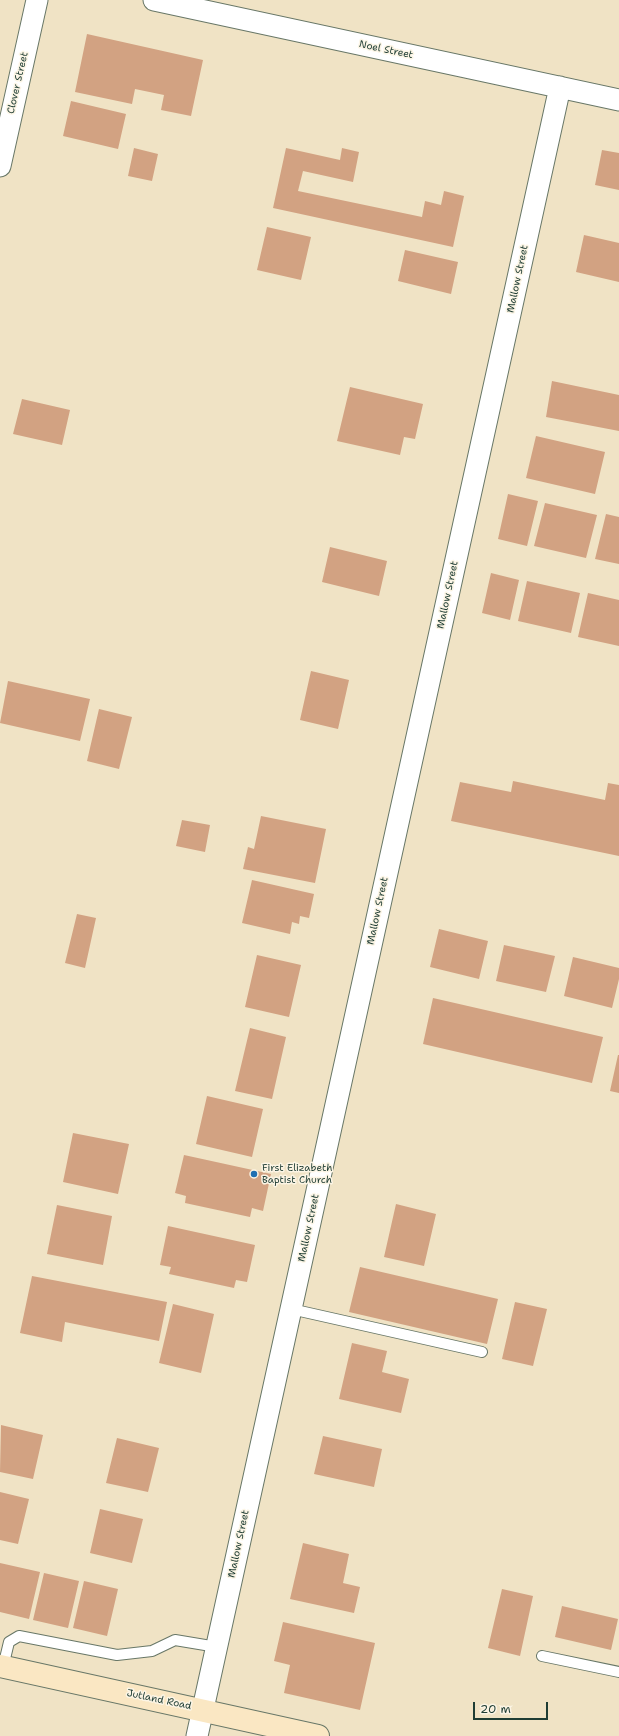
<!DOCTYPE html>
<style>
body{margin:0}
#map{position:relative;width:619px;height:1736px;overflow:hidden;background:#f0e3c5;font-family:"Shantell Sans",sans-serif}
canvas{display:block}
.scale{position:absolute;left:473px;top:1702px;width:75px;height:18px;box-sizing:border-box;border:2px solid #1f3d34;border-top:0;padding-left:5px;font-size:12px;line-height:14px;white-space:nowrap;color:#1f3d34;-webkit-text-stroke:3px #fcf5e5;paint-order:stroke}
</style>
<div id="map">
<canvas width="619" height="1736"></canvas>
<div class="scale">20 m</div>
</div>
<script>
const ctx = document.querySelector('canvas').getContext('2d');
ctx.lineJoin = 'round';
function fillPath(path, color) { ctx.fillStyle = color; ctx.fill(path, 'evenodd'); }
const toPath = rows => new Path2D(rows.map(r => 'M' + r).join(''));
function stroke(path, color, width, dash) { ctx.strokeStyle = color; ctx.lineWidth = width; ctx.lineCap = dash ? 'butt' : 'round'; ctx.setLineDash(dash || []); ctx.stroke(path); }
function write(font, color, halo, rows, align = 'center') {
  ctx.font = font + ' "Shantell Sans",sans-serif'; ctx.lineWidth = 3; ctx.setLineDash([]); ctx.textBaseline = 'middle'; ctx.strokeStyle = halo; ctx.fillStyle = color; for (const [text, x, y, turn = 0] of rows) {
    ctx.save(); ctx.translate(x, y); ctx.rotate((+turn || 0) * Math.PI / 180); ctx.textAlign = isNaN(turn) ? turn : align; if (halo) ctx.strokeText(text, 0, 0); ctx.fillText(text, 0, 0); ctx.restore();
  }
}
const building = toPath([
 [87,34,203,60,191,116,161,110,164,95,135,89,132,104,75,92],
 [71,101,126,114,118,149,63,136],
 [134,148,158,154,152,181,128,176],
 [286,148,340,160,342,148,359,152,353,182,303,171,298,191,422,217,425,201,441,205,444,191,464,196,453,247,273,208],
 [602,150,619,153,619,190,595,185],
 [267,227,311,237,301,280,257,270],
 [584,235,619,243,619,282,576,272],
 [405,250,458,262,451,294,398,281],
 [552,381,619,395,619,431,546,417],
 [350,387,423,404,415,439,404,437,400,455,337,441],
 [22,399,70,410,62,445,13,434],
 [536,436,605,452,595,494,526,478],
 [508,494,538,501,527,546,498,539],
 [545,503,597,515,586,558,534,546],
 [606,514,619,517,619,564,595,559],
 [330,547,387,561,379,596,322,582],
 [491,573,519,580,510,620,482,613],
 [527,581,580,593,571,633,518,621],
 [588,593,619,600,619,646,578,637],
 [311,671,349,680,338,729,300,720],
 [8,681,90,699,80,741,0,723],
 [99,709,132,717,119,769,87,761],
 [513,781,605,800,608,783,619,785,619,856,451,821,460,782,511,792],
 [261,816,326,829,315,883,243,869,248,847,254,849],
 [182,820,210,825,205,852,176,846],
 [252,880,314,894,309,918,300,916,299,924,292,922,290,934,242,923],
 [77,914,96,918,85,968,65,963],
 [439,929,488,941,479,979,430,967],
 [504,945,555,956,546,992,496,981],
 [257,955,301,965,289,1017,245,1007],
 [573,957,619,968,619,979,612,1008,564,996],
 [433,998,603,1037,592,1083,423,1044],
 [250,1028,286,1037,272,1099,235,1091],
 [618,1055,619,1055,619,1093,610,1091],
 [207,1096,263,1109,252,1157,196,1144],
 [73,1133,129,1144,118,1194,63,1182],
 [184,1155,271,1174,263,1211,252,1208,250,1217,185,1203,186,1196,175,1193],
 [396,1204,436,1214,424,1266,384,1257],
 [57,1205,112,1216,103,1265,47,1254],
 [168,1226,255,1245,247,1282,236,1280,234,1288,169,1274,171,1267,160,1265],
 [360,1267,498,1299,487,1344,349,1312],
 [32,1276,167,1302,159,1341,65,1322,62,1342,20,1333],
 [515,1302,547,1309,533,1366,502,1359],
 [173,1304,214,1314,201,1373,159,1363],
 [352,1343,387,1351,382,1372,409,1379,401,1413,339,1399],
 [1,1425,43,1435,33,1479,0,1472],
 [323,1436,382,1449,374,1487,314,1474],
 [117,1438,159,1448,148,1492,106,1483],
 [0,1492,29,1499,18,1544,0,1540],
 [100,1509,143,1519,132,1563,90,1553],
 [303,1543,349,1554,343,1583,360,1587,354,1613,290,1599],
 [0,1563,40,1572,29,1619,0,1612],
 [44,1573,79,1581,68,1628,33,1620],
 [84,1581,118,1589,107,1636,73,1628],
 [502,1589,533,1596,520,1656,488,1648],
 [562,1606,618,1619,611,1650,555,1637],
 [283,1622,375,1643,360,1710,284,1693,290,1665,274,1661]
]);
const lane = toPath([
 [291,1309,482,1352],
 [542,1656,619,1672],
 [3,1667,9,1642,19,1636,117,1655,152,1651,175,1640,217,1647]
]);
const street = toPath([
 [154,0,619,100],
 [0,166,37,0],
 [197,1736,560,87]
]);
const secondary = toPath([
 [0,1666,318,1736]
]);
const markers = [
 [254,1174,4,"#1f6fb2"]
];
const streetNames = [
 ["Noel Street",386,50,12],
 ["Clover Street",18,83,-77],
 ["Mallow Street",518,279,-78],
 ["Mallow Street",448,595,-78],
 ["Mallow Street",378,911,-78],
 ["Mallow Street",309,1228,-78],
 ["Mallow Street",239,1544,-78],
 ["Jutland Road",159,1700,12]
];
const poiNames = [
 ["First Elizabeth",262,1168],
 ["Baptist Church",262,1180]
];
fillPath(building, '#d2a282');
stroke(lane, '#687767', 12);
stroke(street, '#687767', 23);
stroke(secondary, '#687767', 24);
stroke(lane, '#fff', 10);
stroke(street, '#fff', 21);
stroke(secondary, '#fae7c3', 22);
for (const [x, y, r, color] of markers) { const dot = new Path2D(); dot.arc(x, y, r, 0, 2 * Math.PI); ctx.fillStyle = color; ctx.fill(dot); stroke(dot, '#fcf5e5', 1.5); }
write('10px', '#1f3d34', '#fcf5e5', streetNames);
write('10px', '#1f3d34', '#fcf5e5', poiNames, 'left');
</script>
